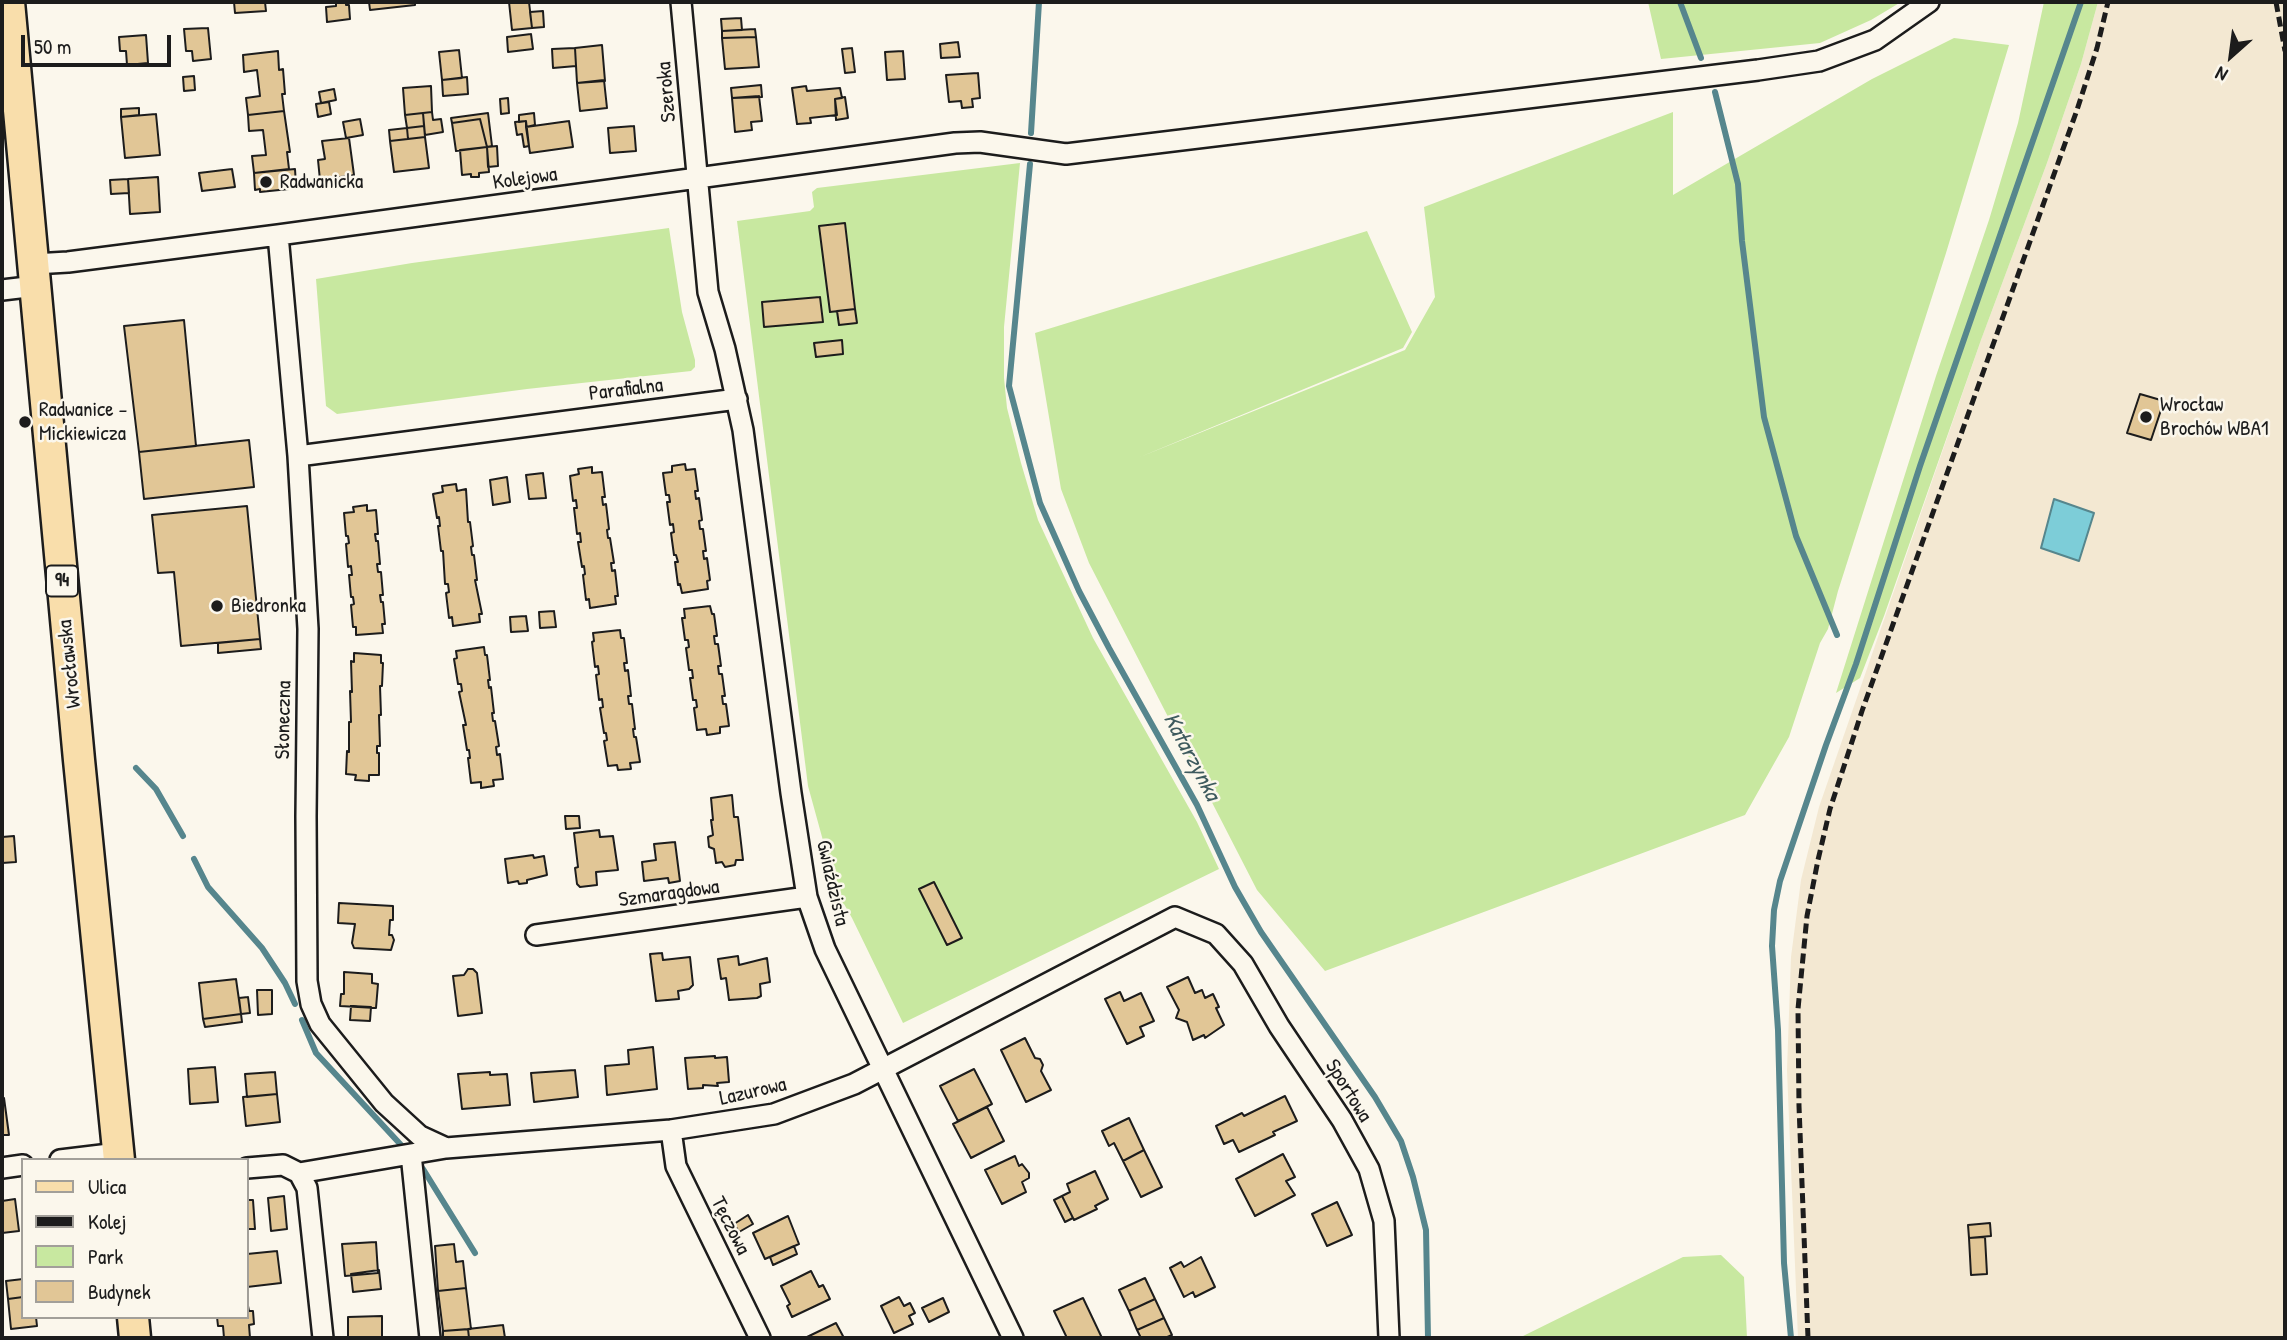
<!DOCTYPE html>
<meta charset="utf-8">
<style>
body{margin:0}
#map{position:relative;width:2287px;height:1340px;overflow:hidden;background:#fbf7ec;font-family:"Patrick Hand",sans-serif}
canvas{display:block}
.frame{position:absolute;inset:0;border:4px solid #1c1c1c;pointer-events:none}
.legend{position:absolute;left:21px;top:1158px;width:228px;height:161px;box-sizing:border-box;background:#fbf7ec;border:2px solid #a29f99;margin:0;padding:9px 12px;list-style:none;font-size:21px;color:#1c1c1c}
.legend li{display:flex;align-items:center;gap:14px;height:35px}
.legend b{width:35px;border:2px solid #a29f99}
.north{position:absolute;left:2196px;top:21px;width:70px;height:70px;-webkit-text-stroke:5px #fbf7ec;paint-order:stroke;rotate:208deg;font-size:19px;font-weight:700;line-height:28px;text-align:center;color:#1c1c1c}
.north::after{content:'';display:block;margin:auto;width:24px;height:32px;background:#1c1c1c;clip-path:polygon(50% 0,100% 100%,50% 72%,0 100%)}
.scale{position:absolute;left:21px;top:35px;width:150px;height:32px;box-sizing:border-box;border:4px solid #1c1c1c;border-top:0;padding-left:9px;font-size:21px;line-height:24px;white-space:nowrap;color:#1c1c1c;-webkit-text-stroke:5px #fbf7ec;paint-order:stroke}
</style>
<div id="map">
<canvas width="2287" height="1340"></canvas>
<div class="frame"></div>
<ul class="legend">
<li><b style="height:9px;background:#f9deab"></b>Ulica</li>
<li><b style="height:9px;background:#1c1c1c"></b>Kolej</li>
<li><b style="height:19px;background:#c8e8a0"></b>Park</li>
<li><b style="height:19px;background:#e1c696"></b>Budynek</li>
</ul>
<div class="north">N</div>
<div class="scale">50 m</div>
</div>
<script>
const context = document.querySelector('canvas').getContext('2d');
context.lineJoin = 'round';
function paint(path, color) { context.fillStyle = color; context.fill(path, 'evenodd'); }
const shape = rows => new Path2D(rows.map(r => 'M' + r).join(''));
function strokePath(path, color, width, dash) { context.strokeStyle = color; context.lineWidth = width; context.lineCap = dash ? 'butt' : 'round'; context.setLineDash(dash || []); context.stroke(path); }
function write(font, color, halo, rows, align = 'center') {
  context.font = font + ' "Patrick Hand",sans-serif'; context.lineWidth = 5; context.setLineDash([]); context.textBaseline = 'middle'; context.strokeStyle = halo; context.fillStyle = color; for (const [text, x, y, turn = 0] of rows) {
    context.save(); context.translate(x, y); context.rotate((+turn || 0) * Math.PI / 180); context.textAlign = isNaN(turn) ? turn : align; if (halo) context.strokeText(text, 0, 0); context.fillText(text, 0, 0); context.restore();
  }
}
const built = shape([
 [2098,2,2285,2,2285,1338,1798,1338,1787,1070,1791,957,1801,880,1819,807,1981,340,2047,163,2081,64]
]);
const green = shape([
 [1648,2,1901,2,1871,20,1820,43,1661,59],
 [2044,2,2098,2,2081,64,2047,163,1981,340,1884,616,1860,678,1836,693,1936,376,1989,220,2018,123],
 [1954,38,2009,45,1946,253,1838,591,1828,629,1820,643,1789,737,1745,815,1325,971,1257,890,1089,563,1061,489,1035,333,1367,231,1412,332,1403,348,1140,457,1405,350,1435,297,1424,207,1673,112,1673,195,1872,79],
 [1020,163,1004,327,1004,378,1007,408,1021,463,1038,520,1093,638,1197,822,1219,869,903,1023,852,918,844,904,841,906,808,786,737,221,810,211,814,207,812,192,817,188],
 [669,228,682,312,695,360,695,367,691,371,527,389,337,414,326,406,316,279,412,263],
 [1721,1255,1744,1277,1747,1338,1519,1338,1683,1257]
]);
const water = shape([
 [2054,499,2094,513,2079,561,2041,548,2054,499]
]);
const stream = shape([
 [1680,2,1701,58],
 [1715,92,1738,184,1742,241,1764,417,1796,536,1837,635],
 [1031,133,1039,2],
 [1030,164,1009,386,1040,503,1079,591,1109,648,1197,805,1235,887,1261,932,1375,1097,1401,1141,1413,1177,1426,1230,1428,1338],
 [136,768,156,789,183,836],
 [194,859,208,887,262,948,285,983,295,1004],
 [302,1020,316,1053,402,1146],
 [423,1169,475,1253],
 [1791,1338,1784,1263,1778,1030,1772,946,1774,910,1780,881,1826,745,1856,664,1920,466,2081,2]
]);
const building = shape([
 [234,2,265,2,266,11,235,13,234,2],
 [336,2,346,2,346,5,349,5,350,19,327,22,326,7,336,6,336,2],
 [369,2,415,2,415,5,370,10,369,2],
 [509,2,529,2,532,28,512,30,509,2],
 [543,11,544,27,532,28,530,12,543,11],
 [741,18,742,30,722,31,721,19,741,18],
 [208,28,211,59,193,61,192,51,186,51,184,29,208,28],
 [755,29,756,37,722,38,722,31,755,29],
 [531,34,533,49,508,52,507,37,531,34],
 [146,35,148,63,127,65,126,51,120,51,119,37,146,35],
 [756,37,759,67,725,69,722,38,756,37],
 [958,42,960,57,941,58,940,44,958,42],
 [602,45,605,81,577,83,575,48,602,45],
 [575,48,576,66,553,68,552,49,575,48],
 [852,48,855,72,845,73,842,49,852,48],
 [459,50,462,78,442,80,439,52,459,50],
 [278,51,279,70,283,69,285,94,282,94,284,111,248,115,246,98,260,96,257,70,244,72,243,55,278,51],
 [903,51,905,79,887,80,885,52,903,51],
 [978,73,980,98,972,99,973,107,962,108,961,101,949,102,946,75,978,73],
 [194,76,195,90,184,91,183,77,194,76],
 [467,77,468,94,443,96,442,80,467,77],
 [604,80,607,108,580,111,577,83,604,80],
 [761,85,762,97,732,98,731,88,761,85],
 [431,86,432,112,405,115,403,88,431,86],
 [806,86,807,91,840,88,842,98,835,99,837,115,810,118,811,123,797,124,792,88,806,86],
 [334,89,336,100,321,103,319,92,334,89],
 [759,96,762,121,751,122,752,130,735,132,732,98,759,96],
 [845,97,848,118,836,120,835,99,845,97],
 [508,98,509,113,501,114,500,99,508,98],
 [329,102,331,114,318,117,316,104,329,102],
 [139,108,139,115,121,117,121,109,139,108],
 [284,111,290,152,287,152,289,169,254,173,252,156,266,155,263,130,249,131,248,115,284,111],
 [432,112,433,120,441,119,443,132,425,135,423,113,432,112],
 [423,113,424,126,407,128,405,115,423,113],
 [488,113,492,146,487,147,480,119,452,123,451,118,488,113],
 [534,113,535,125,526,127,526,121,519,122,519,115,534,113],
 [156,114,160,155,125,158,121,117,156,114],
 [360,119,363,135,346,138,343,122,360,119],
 [480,119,487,147,456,151,452,123,480,119],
 [526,121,529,146,524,147,522,134,517,135,515,122,526,121],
 [569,121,573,147,530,153,526,127,569,121],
 [424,126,425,137,408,139,407,128,424,126],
 [634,126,636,151,610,153,608,128,634,126],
 [407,128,408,139,390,141,389,130,407,128],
 [425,137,429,168,394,172,390,141,425,137],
 [349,138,354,175,320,180,318,160,325,159,322,141,349,138],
 [497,146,498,166,488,167,487,147,497,146],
 [487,147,489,172,479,173,479,177,471,177,471,174,462,175,460,150,487,147],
 [232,169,235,187,202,191,199,173,232,169],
 [295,169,296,185,289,186,289,189,260,192,260,189,255,190,254,173,295,169],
 [158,177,160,212,130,214,128,179,158,177],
 [128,179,129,193,111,194,110,180,128,179],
 [845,223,855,309,830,312,819,226,845,223],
 [820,297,823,322,764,327,762,302,820,297],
 [855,309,857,323,839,325,837,311,855,309],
 [184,320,196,446,139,452,124,326,184,320],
 [842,340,843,354,816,357,814,343,842,340],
 [2140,394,2164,401,2151,440,2127,433,2140,394],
 [249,440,254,487,144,499,139,452,249,440],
 [685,464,686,470,695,469,698,491,695,491,696,499,699,498,702,520,699,521,700,529,703,529,706,551,703,551,704,559,707,558,710,580,707,581,708,589,682,593,680,584,678,585,675,562,678,562,676,555,674,555,671,533,674,532,673,524,670,525,667,502,670,502,669,495,666,495,663,473,672,472,672,466,685,464],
 [592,467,592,473,602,472,605,497,602,497,603,505,606,504,609,529,607,530,608,538,610,538,614,563,611,563,612,571,615,570,618,596,615,596,616,604,590,608,589,599,586,600,583,575,585,574,584,566,582,567,578,542,581,542,580,533,577,534,574,508,577,508,576,500,573,501,570,476,579,474,578,469,592,467],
 [543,473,546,498,529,499,526,475,543,473],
 [507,477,510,502,493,505,490,480,507,477],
 [456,484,457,491,466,489,468,522,470,522,473,546,471,547,472,555,474,555,477,580,475,580,482,614,479,614,480,622,453,626,452,617,449,618,446,593,449,592,448,584,445,584,443,551,441,551,438,526,440,526,439,517,437,518,433,494,443,492,442,486,456,484],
 [367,505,367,511,376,510,378,534,375,534,376,541,378,541,380,564,377,564,378,572,381,572,383,595,380,595,381,602,383,602,385,624,382,624,383,633,356,635,356,627,353,627,351,605,354,604,353,597,351,597,349,575,352,575,351,566,348,567,346,544,349,543,348,536,346,536,344,513,354,512,353,507,367,505],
 [247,506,260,639,181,646,174,572,158,573,152,515,247,506],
 [710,606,712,614,714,614,717,636,714,636,715,644,718,644,721,666,718,666,719,674,722,674,725,696,722,696,723,704,726,704,729,726,720,727,720,733,707,735,706,729,697,730,694,708,697,707,696,700,693,700,690,678,693,678,692,670,689,670,686,648,689,647,688,640,685,640,682,618,685,618,684,609,710,606],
 [554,611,556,627,540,628,539,612,554,611],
 [526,616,528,631,511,632,510,617,526,616],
 [620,630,621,638,624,638,627,663,624,663,625,671,628,670,631,696,628,696,629,704,632,704,635,729,633,729,634,737,636,737,640,762,630,763,631,769,618,770,617,765,608,766,604,741,607,740,606,733,604,733,600,708,603,707,602,699,599,700,596,675,599,674,598,666,595,667,592,642,594,641,593,633,620,630],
 [260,639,261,649,218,653,218,643,260,639],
 [484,647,485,655,487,655,490,680,488,680,489,688,491,687,494,713,492,713,493,721,495,721,499,746,496,747,497,755,500,754,503,779,493,780,494,786,481,788,481,782,471,783,468,758,470,758,469,750,467,750,463,725,466,725,459,692,462,691,461,684,458,684,454,659,457,658,456,651,484,647],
 [354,653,381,655,381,663,383,663,382,686,380,686,381,715,379,715,380,746,377,746,377,753,379,753,379,775,369,775,369,781,355,780,356,775,346,774,347,751,349,752,349,722,351,722,350,691,352,692,351,661,354,662,354,653],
 [732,795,734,817,738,817,743,860,736,860,735,865,725,867,722,862,716,863,714,849,709,847,708,837,713,835,711,820,713,820,711,798,732,795],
 [565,816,579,816,580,828,566,829,565,816],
 [599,830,600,837,613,836,618,870,596,872,597,885,580,887,577,884,575,868,578,867,574,833,599,830],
 [14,836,16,862,2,863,2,837,14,836],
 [675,842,680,881,669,883,668,878,644,881,642,862,656,860,654,844,675,842],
 [533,855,534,858,544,856,547,875,527,880,527,883,519,884,518,881,508,883,505,859,533,855],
 [934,882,962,938,947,945,919,889,934,882],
 [339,903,393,906,393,920,390,920,389,935,392,935,394,940,391,950,354,948,352,943,355,924,338,923,339,903],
 [662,953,663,960,690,957,693,985,689,989,678,991,679,999,656,1001,650,954,662,953],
 [738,956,739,965,767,958,770,982,760,984,761,996,757,998,729,1000,726,978,721,979,718,959,738,956],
 [468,969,473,969,477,973,482,1013,458,1016,453,976,464,975,468,969],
 [344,972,372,974,372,983,378,984,376,1008,340,1006,341,994,344,994,344,972],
 [1188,977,1195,993,1202,990,1205,998,1213,994,1219,1007,1216,1008,1224,1025,1205,1038,1204,1035,1193,1040,1187,1022,1176,1018,1179,1010,1167,987,1188,977],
 [236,979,241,1014,203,1019,199,983,236,979],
 [257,990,272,990,272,1014,258,1015,257,990],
 [1120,992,1124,1001,1141,993,1154,1021,1140,1027,1144,1036,1127,1044,1105,999,1120,992],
 [248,997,250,1013,241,1014,239,998,248,997],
 [351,1006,371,1007,370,1021,350,1020,351,1006],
 [241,1014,242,1022,205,1027,203,1019,241,1014],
 [1025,1038,1035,1058,1040,1059,1043,1065,1041,1071,1051,1090,1026,1102,1001,1050,1025,1038],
 [653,1047,657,1089,607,1095,605,1066,629,1064,628,1050,653,1047],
 [715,1056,715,1058,727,1057,729,1082,717,1083,718,1086,703,1085,703,1088,688,1089,685,1058,715,1056],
 [215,1067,218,1102,190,1104,188,1069,215,1067],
 [974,1069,992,1104,958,1121,940,1086,974,1069],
 [575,1070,578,1097,534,1102,531,1073,575,1070],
 [275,1072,277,1094,247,1097,245,1074,275,1072],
 [490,1072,490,1075,507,1074,510,1105,462,1109,458,1074,490,1072],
 [277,1094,280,1122,246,1126,243,1097,277,1094],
 [1285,1096,1297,1121,1273,1132,1275,1135,1239,1152,1233,1140,1224,1144,1216,1126,1242,1113,1244,1116,1285,1096],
 [4,1098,9,1135,2,1135,2,1099,4,1098],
 [987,1107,1004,1141,971,1158,953,1124,987,1107],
 [1129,1118,1144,1150,1123,1161,1114,1143,1109,1146,1102,1131,1129,1118],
 [1144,1150,1162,1187,1141,1197,1123,1161,1144,1150],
 [1283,1154,1295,1177,1286,1181,1295,1195,1255,1216,1236,1179,1283,1154],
 [1015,1156,1019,1166,1022,1164,1029,1173,1029,1178,1022,1182,1026,1192,1002,1204,985,1170,1015,1156],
 [1095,1171,1108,1199,1095,1206,1097,1209,1074,1220,1062,1196,1070,1192,1067,1184,1095,1171],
 [284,1196,287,1229,271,1231,268,1198,284,1196],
 [1062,1196,1073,1218,1065,1222,1054,1200,1062,1196],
 [15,1199,19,1231,2,1233,2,1201,15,1199],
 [247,1200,253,1200,255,1229,247,1229,247,1200],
 [1337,1202,1352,1235,1327,1246,1312,1214,1337,1202],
 [748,1215,753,1224,739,1232,734,1224,748,1215],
 [788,1216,799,1244,765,1259,753,1233,788,1216],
 [1990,1223,1991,1236,1969,1238,1968,1225,1990,1223],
 [1985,1237,1987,1274,1971,1275,1969,1238,1985,1237],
 [376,1242,378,1273,345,1276,342,1244,376,1242],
 [454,1244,456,1262,463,1261,466,1288,438,1291,435,1246,454,1244],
 [794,1246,797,1254,773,1265,770,1257,794,1246],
 [277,1251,281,1283,247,1287,247,1254,277,1251],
 [1201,1257,1215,1287,1195,1297,1193,1292,1184,1297,1170,1268,1181,1262,1184,1267,1201,1257],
 [379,1270,381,1289,353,1292,351,1274,379,1270],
 [811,1271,819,1287,823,1285,830,1299,792,1317,787,1306,790,1304,781,1286,811,1271],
 [1145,1278,1155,1299,1129,1311,1119,1290,1145,1278],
 [23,1279,23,1297,8,1299,6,1281,23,1279],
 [466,1288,471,1329,443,1331,438,1291,466,1288],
 [23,1297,23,1317,36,1317,37,1326,11,1329,8,1299,23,1297],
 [899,1297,904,1306,910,1303,915,1313,909,1316,913,1324,894,1333,881,1306,899,1297],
 [943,1298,949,1312,929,1322,922,1308,943,1298],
 [1083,1298,1102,1338,1067,1338,1054,1311,1083,1298],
 [1155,1299,1164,1318,1137,1330,1129,1311,1155,1299],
 [247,1301,249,1311,253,1311,254,1324,249,1325,250,1338,224,1338,223,1326,218,1326,217,1317,247,1317,247,1301],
 [382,1316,382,1338,348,1338,348,1317,382,1316],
 [1164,1318,1172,1335,1165,1338,1141,1338,1137,1330,1164,1318],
 [836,1323,844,1338,807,1338,807,1337,836,1323],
 [503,1325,505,1338,469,1338,468,1329,503,1325],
 [468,1329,469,1338,443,1338,443,1331,468,1329]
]);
const street = shape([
 [681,2,708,292,725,349,743,430,791,793,807,897,825,949,1013,1338],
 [278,235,298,456,308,629,306,816,307,981,311,1004,320,1024,384,1103,420,1136,446,1148],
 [34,264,68,262,278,235,955,143,980,142,1066,154,1758,70,1819,61,1875,40,1929,2],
 [2,290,36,286],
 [298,456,737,399],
 [536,935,807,897],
 [671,1130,676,1166,760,1338],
 [411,1154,430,1338],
 [60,1160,118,1153],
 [2,1168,23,1165],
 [247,1168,283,1165,299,1173,307,1188,323,1338],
 [299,1173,446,1148,671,1130,774,1114,854,1084,1175,917,1216,934,1243,964,1279,1026,1342,1120,1369,1169,1384,1221,1389,1338]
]);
const primary = shape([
 [9,2,79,760,119,1160],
 [133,1317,135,1338]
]);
const rail = shape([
 [2276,2,2285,51],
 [1808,1338,1799,1106,1798,1009,1807,916,1818,860,1830,809,1862,711,2077,110,2097,48,2108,2]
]);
const markers = [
 [266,182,7,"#1c1c1c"],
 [2146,417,7,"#1c1c1c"],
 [25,422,7,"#1c1c1c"],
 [217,606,7,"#1c1c1c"]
];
const shields = [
 [62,581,32]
];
const shieldNames = [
 ["94",62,581]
];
const streetNames = [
 ["Szeroka",667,92,-95],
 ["Kolejowa",525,179,-8],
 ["Parafialna",626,390,-7],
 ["Wrocławska",70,664,-96],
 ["Słoneczna",284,720,-89],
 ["Gwiaździsta",832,883,77],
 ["Szmaragdowa",669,894,-8],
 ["Sportowa",1348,1091,58],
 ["Lazurowa",753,1092,-13],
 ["Tęczowa",730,1226,63]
];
const poiNames = [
 ["Radwanicka",280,182],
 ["Wrocław",2160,405],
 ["Brochów WBA1",2160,429],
 ["Radwanice –",39,410],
 ["Mickiewicza",39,434],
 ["Biedronka",231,606]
];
const waterNames = [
 ["Katarzynka",1191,757,62]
];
paint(built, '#f3e8d2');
paint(green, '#c8e8a0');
paint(water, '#7dcdd8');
strokePath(water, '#56868d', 2);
strokePath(stream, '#56868d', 6);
paint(building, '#e1c696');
strokePath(building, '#1c1c1c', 2);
strokePath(street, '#1c1c1c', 24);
strokePath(primary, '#1c1c1c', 35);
strokePath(street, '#fbf7ec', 19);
strokePath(primary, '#f9deab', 30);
strokePath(rail, '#1c1c1c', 5, [10, 5]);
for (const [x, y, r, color] of markers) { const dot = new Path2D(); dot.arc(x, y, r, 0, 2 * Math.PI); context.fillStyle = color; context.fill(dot); strokePath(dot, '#fbf7ec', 2.5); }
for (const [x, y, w] of shields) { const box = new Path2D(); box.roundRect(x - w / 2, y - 15.5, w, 31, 5); context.fillStyle = '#fbf7ec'; context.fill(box); strokePath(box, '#1c1c1c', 2); }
write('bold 19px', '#1c1c1c', null, shieldNames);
write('21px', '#1c1c1c', '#fbf7ec', streetNames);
write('21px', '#1c1c1c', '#fbf7ec', poiNames, 'left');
write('italic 23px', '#3e5a5e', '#fbf7ec', waterNames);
</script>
